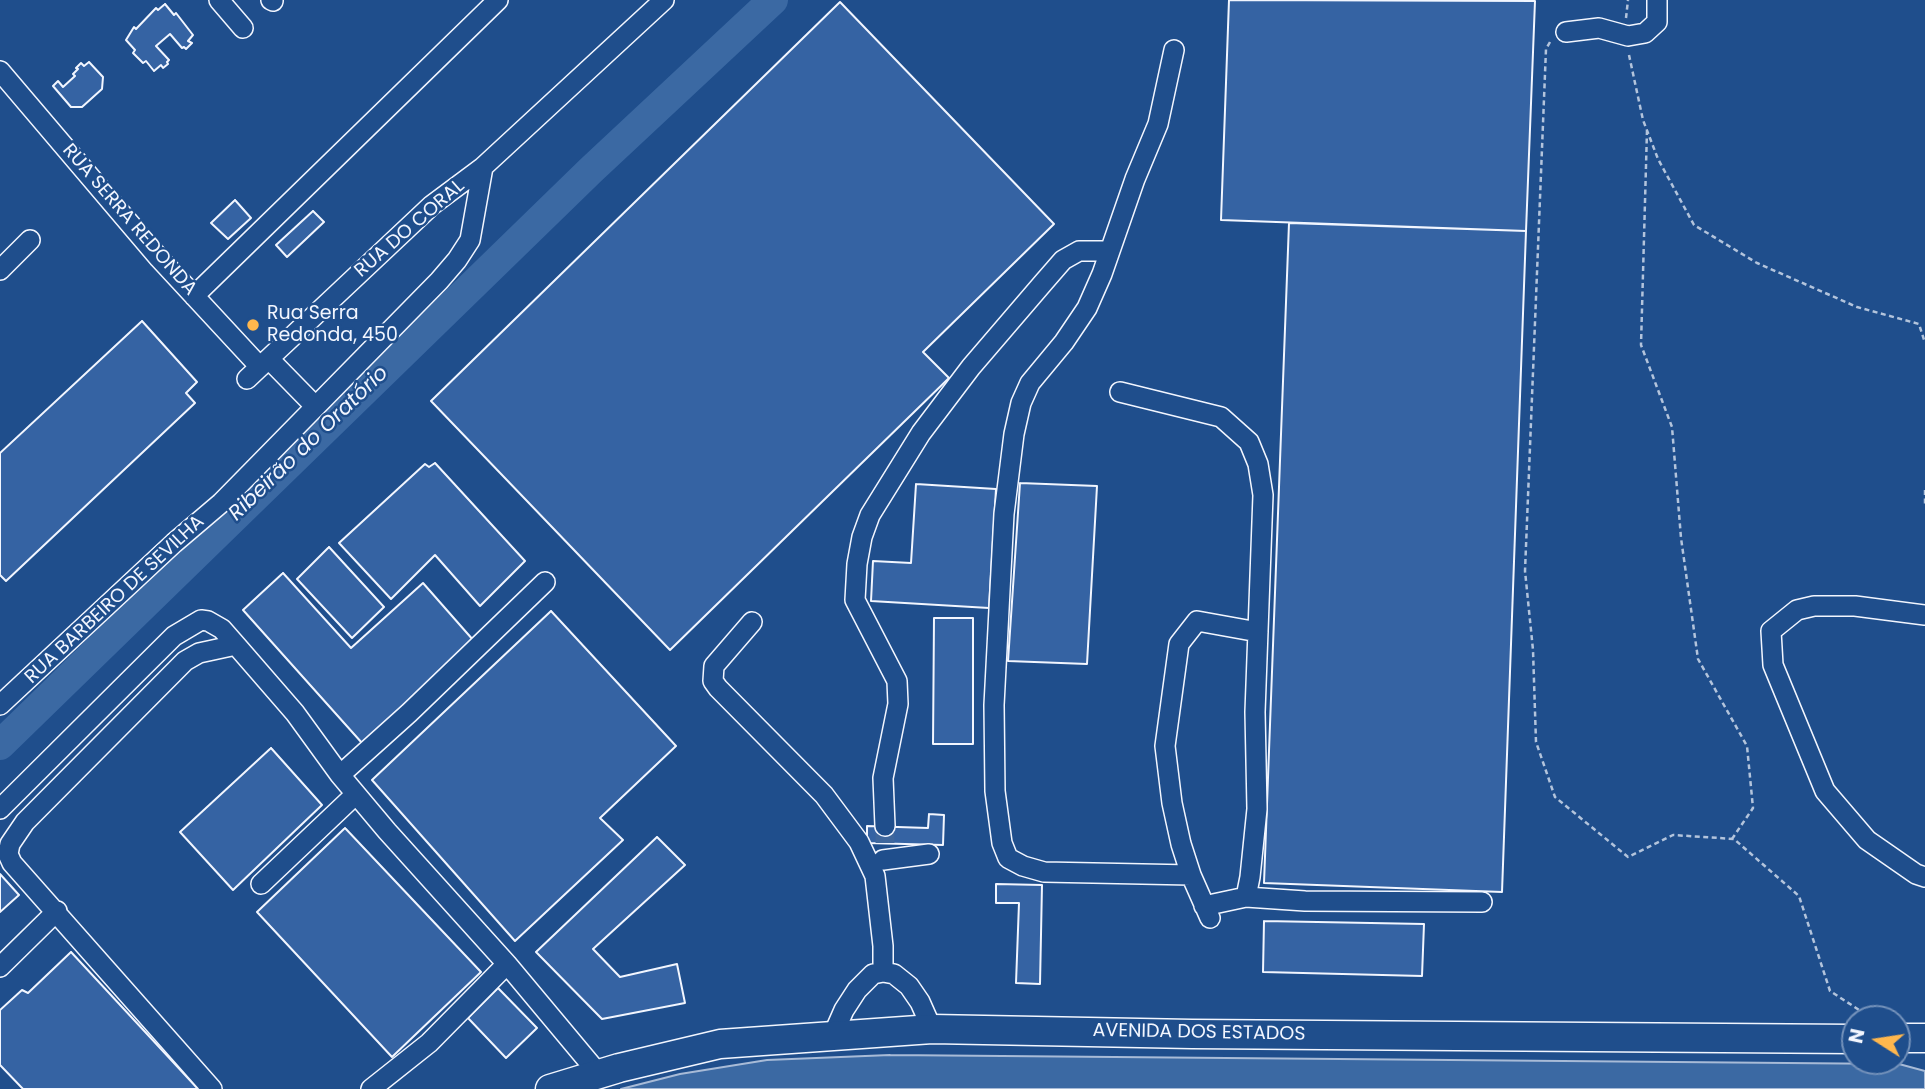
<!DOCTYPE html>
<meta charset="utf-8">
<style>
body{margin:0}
#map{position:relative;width:1925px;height:1089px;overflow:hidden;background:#1f4e8c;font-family:Poppins,sans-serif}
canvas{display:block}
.north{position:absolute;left:1841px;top:1005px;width:70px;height:70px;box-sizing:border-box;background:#1f4e8c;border:2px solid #7391ba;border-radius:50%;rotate:282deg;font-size:19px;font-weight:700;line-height:28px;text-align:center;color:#f2f6ff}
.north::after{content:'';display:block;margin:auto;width:24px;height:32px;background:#ffb74d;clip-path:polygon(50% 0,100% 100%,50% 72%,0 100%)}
</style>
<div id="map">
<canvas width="1925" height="1089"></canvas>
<div class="north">N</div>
</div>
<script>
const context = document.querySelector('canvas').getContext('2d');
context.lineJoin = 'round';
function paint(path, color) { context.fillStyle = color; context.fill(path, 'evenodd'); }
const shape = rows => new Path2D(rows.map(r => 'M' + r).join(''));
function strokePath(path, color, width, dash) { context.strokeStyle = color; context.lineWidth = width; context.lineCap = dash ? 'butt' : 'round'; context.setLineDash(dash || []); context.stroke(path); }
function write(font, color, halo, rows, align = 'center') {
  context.font = font + ' Poppins,sans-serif'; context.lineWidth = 5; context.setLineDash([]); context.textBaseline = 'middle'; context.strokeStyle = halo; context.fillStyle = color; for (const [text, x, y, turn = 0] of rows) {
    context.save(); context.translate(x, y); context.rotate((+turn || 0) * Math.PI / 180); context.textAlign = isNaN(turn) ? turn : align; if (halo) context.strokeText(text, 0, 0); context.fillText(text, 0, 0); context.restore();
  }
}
const water = shape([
 [890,1055,1899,1064,1925,1071,1925,1089,621,1089,680,1074,767,1060,890,1055]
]);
const river = shape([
 [0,745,591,170,773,0]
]);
const building = shape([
 [1229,0,1535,1,1526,231,1221,220,1229,0],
 [840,2,1054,224,923,352,949,378,670,650,431,401,840,2],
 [165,4,174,15,176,13,193,35,188,41,192,43,186,49,184,47,182,48,170,34,156,46,169,60,167,62,168,64,163,68,161,65,154,71,146,61,143,63,133,53,135,50,126,40,134,27,136,29,156,8,158,10,165,4],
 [89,62,103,77,102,89,82,107,71,107,53,86,58,81,63,87,75,76,73,74,78,69,76,68,81,63,84,66,89,62],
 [235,200,251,218,228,239,211,223,235,200],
 [313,211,324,222,287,257,276,245,313,211],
 [1289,223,1526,231,1502,892,1264,883,1289,223],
 [142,321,197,382,186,393,195,403,6,581,0,575,0,453,142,321],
 [435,463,525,561,480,606,435,555,391,599,339,543,425,464,429,467,435,463],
 [1020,483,1097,486,1087,664,1008,661,1020,483],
 [916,484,996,489,989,608,871,601,873,561,911,563,916,484],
 [329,547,384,607,352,638,297,579,329,547],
 [283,573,351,648,423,583,474,641,362,743,243,610,283,573],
 [551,611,676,746,600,818,623,840,515,941,372,780,551,611],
 [934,618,973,618,973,744,933,744,934,618],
 [271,748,322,805,233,890,180,832,271,748],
 [929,814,944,815,943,845,867,843,867,826,928,828,929,814],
 [345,828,481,972,392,1057,257,912,345,828],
 [657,837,685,865,593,949,620,977,677,964,685,1003,602,1019,536,952,657,837],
 [0,874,19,895,0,912,0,874],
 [996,884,1042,885,1040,984,1016,983,1019,903,996,903,996,884],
 [1264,921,1424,924,1422,976,1263,972,1264,921],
 [71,952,198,1089,23,1089,0,1065,0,1010,22,990,28,993,71,952],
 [498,988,537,1028,506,1058,468,1018,498,988]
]);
const minorTunnel = shape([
 [885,826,885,843]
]);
const path = shape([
 [1626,18,1628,0],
 [1550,42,1546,49,1525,571,1533,650,1536,742,1555,797,1628,857,1673,835,1734,839,1799,896,1830,991,1873,1019],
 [1629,55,1643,120,1658,159,1694,225,1757,263,1857,307,1919,324,1925,343],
 [1647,130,1641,345,1672,427,1681,538,1698,659,1747,746,1753,808,1732,839],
 [1925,490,1925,504]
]);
const minor = shape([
 [219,0,243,28],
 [271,0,273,1],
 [1566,32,1599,28,1628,36,1645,33,1657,22,1657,0],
 [1174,50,1158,124,1135,179,1102,274,1087,308,1064,342,1030,383,1021,403,1014,434,1004,514,994,705,995,791,1002,843,1008,858,1023,866,1044,872,1191,875,1210,918],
 [0,71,159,258,260,367],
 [0,270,30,240],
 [194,296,498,0],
 [269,359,315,406],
 [247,379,432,205,483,167],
 [1120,392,1221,417,1249,442,1258,464,1263,495,1255,712,1257,809,1250,877,1246,897,1204,906],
 [1925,615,1855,606,1814,606,1797,610,1771,631,1773,665,1825,791,1867,840,1916,874,1925,877],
 [752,622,714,666,713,681,718,688,824,795,859,842,875,876,883,946,883,972],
 [0,705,174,543,221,503,439,281,457,260,470,240,483,167,664,0],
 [340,775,409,713,545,582],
 [0,809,174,636,201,620,208,621,222,629,236,645],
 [885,826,883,778,898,704,897,681,855,600,857,564,862,537,870,515,921,433,971,367,1043,283,1063,260,1079,251,1109,251],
 [883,860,929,854],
 [1191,875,1181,844,1172,803,1165,746,1179,644,1197,621,1258,632],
 [261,884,356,794],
 [1246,897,1305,901,1482,902],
 [0,967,57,911],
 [833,1035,844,1010,857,990,873,974,883,972,894,974,909,986,920,1002,932,1029],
 [212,1089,12,863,8,854,10,844,25,822,185,661,199,653,236,645,295,713,340,775,387,831,507,964,598,1073],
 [371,1089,429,1043,507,964]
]);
const highway = shape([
 [1897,1038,1925,1038],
 [550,1089,619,1068,720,1044,932,1029,1192,1034,1855,1039]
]);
const markers = [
 [253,325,7,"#ffb74d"]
];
const streetNames = [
 ["RUA SERRA REDONDA",129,220,49],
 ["RUA DO CORAL",410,229,-41],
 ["RUA BARBEIRO DE SEVILHA",115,600,-43],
 ["AVENIDA DOS ESTADOS",1199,1033,1]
];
const poiNames = [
 ["Rua Serra",267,314],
 ["Redonda, 450",267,336]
];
const waterNames = [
 ["Ribeirão do Oratório",309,444,-44]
];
paint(water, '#3b69a3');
strokePath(water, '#a8bbd7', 2);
strokePath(river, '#3b69a3', 30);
paint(building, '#3563a3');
strokePath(building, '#f2f6ff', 2);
strokePath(minorTunnel, '#3f679d', 19, [19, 10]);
strokePath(minor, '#f2f6ff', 22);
strokePath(highway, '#f2f6ff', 31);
strokePath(path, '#b3c4dc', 2.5, [5, 3.5]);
strokePath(minor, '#1f4e8c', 19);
strokePath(highway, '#1f4e8c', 28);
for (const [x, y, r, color] of markers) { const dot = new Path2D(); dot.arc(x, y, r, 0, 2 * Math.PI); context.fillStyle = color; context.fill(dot); strokePath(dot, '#1f4e8c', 2.5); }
write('19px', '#f2f6ff', '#1f4e8c', streetNames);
write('19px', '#f2f6ff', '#1f4e8c', poiNames, 'left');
write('italic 21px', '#f2f6ff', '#1f4e8c', waterNames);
</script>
